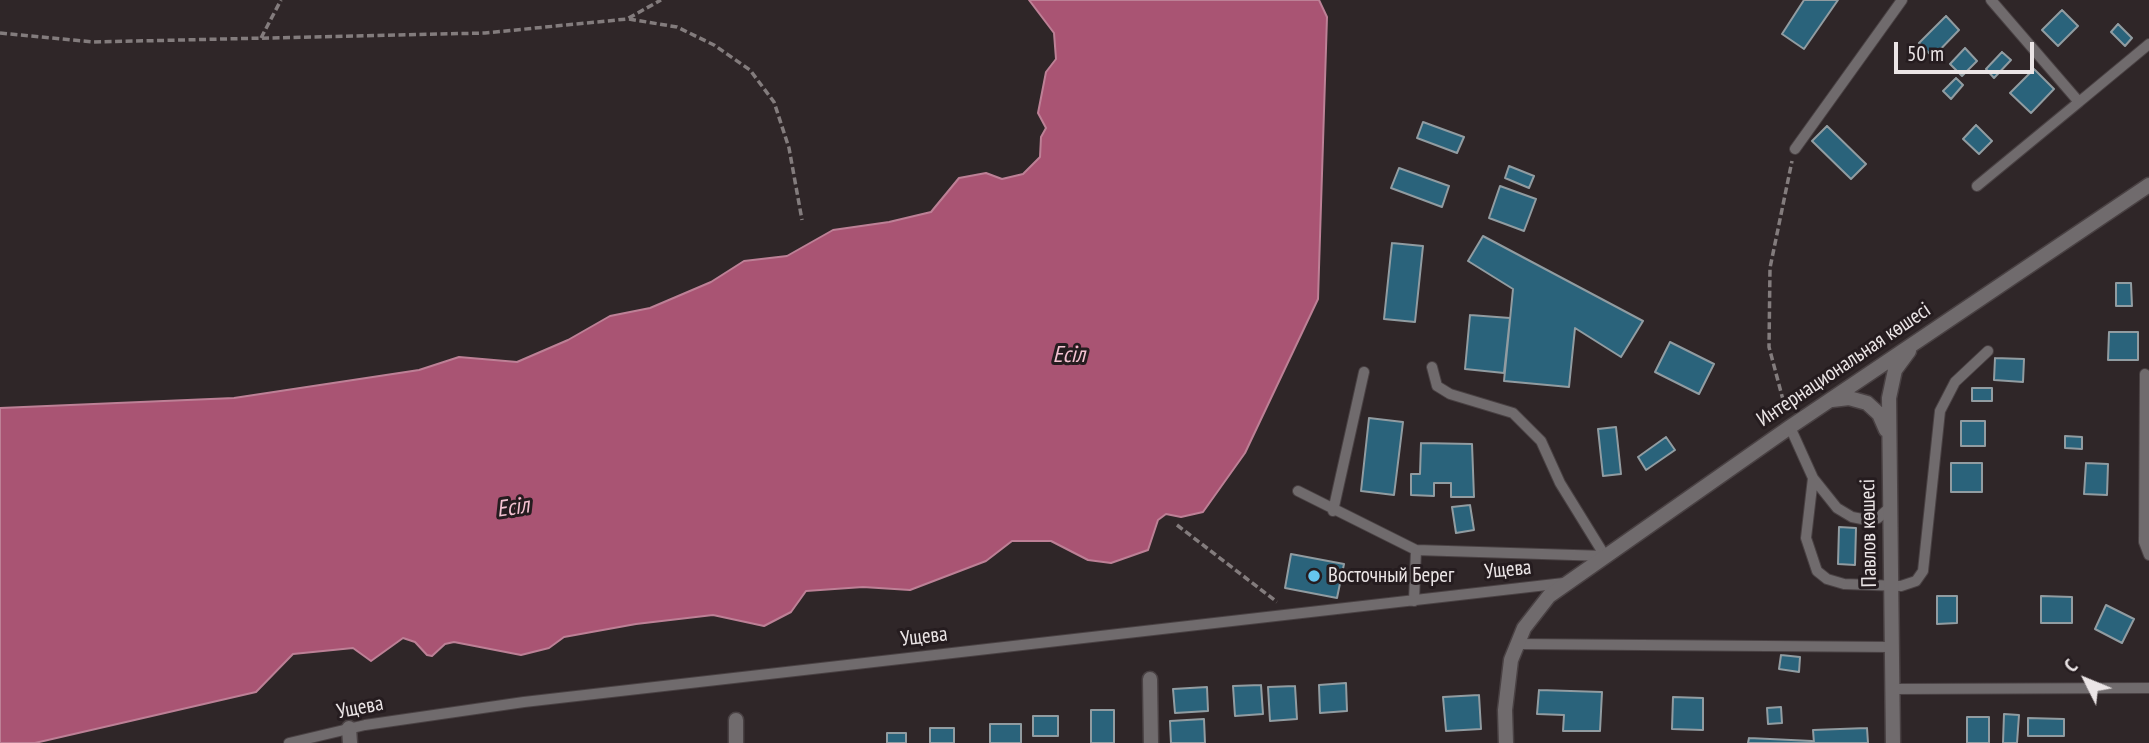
<!DOCTYPE html>
<meta charset="utf-8">
<style>
body{margin:0}
#map{position:relative;width:2149px;height:743px;overflow:hidden;background:#2f2628;font-family:"PT Sans Narrow",sans-serif}
canvas{display:block}
.north{position:absolute;left:2051px;top:645px;width:70px;height:70px;-webkit-text-stroke:5px #251c1f;paint-order:stroke;rotate:313deg;font-size:19px;font-weight:700;line-height:28px;text-align:center;color:#ebe5e6}
.north::after{content:'';display:block;margin:auto;width:24px;height:32px;background:#ebe5e6;clip-path:polygon(50% 0,100% 100%,50% 72%,0 100%)}
.scale{position:absolute;left:1894px;top:42px;width:140px;height:32px;box-sizing:border-box;border:4px solid #ebe5e6;border-top:0;padding-left:9px;font-size:21px;line-height:24px;white-space:nowrap;color:#ebe5e6;-webkit-text-stroke:5px #251c1f;paint-order:stroke}
</style>
<div id="map">
<canvas width="2149" height="743"></canvas>
<div class="north">С</div>
<div class="scale">50 m</div>
</div>
<script>
const context = document.querySelector('canvas').getContext('2d');
context.lineJoin = 'round';
function paint(path, color) { context.fillStyle = color; context.fill(path, 'evenodd'); }
const shape = rows => new Path2D(rows.map(r => 'M' + r).join(''));
function strokePath(path, color, width, dash) { context.strokeStyle = color; context.lineWidth = width; context.lineCap = dash ? 'butt' : 'round'; context.setLineDash(dash || []); context.stroke(path); }
function write(font, color, halo, rows, align = 'center') {
  context.font = font + ' "PT Sans Narrow",sans-serif'; context.lineWidth = 6; context.setLineDash([]); context.textBaseline = 'middle'; context.strokeStyle = halo; context.fillStyle = color; for (const [text, x, y, turn = 0] of rows) {
    context.save(); context.translate(x, y); context.rotate((+turn || 0) * Math.PI / 180); context.textAlign = isNaN(turn) ? turn : align; if (halo) context.strokeText(text, 0, 0); context.fillText(text, 0, 0); context.restore();
  }
}
const water = shape([
 [1029,0,1319,0,1327,17,1318,299,1245,453,1203,512,1181,517,1166,514,1158,520,1148,550,1111,563,1088,560,1051,541,1012,541,986,561,910,590,863,587,806,591,791,612,764,626,713,615,636,624,564,637,549,648,521,655,454,642,445,644,432,656,427,655,415,642,403,638,371,661,353,648,293,654,256,692,35,743,0,743,0,408,234,398,419,370,459,357,517,362,568,340,610,316,650,308,711,282,744,261,787,256,833,230,889,222,931,212,959,178,986,173,1002,179,1023,174,1040,157,1041,137,1046,128,1038,113,1046,72,1056,59,1054,33,1029,0]
]);
const building = shape([
 [1804,0,1838,0,1804,49,1782,34,1804,0],
 [2062,10,2078,26,2058,46,2042,30,2062,10],
 [1946,16,1959,30,1933,57,1919,43,1946,16],
 [2118,24,2132,38,2125,46,2111,32,2118,24],
 [1965,48,1977,61,1962,76,1950,64,1965,48],
 [2002,52,2011,60,1994,78,1986,69,2002,52],
 [2034,69,2054,89,2031,113,2010,93,2034,69],
 [1956,78,1963,85,1951,99,1943,91,1956,78],
 [1423,122,1464,137,1457,153,1417,138,1423,122],
 [1976,125,1992,141,1979,154,1963,139,1976,125],
 [1827,126,1866,164,1851,179,1812,141,1827,126],
 [1509,166,1534,176,1529,188,1505,178,1509,166],
 [1399,168,1449,186,1442,207,1391,188,1399,168],
 [1500,186,1536,199,1524,231,1489,218,1500,186],
 [1483,236,1643,321,1621,357,1575,328,1569,387,1504,381,1513,289,1468,261,1483,236],
 [1392,243,1423,246,1415,322,1384,319,1392,243],
 [2116,283,2131,283,2132,306,2116,306,2116,283],
 [1470,315,1510,318,1504,373,1465,369,1470,315],
 [2109,332,2138,332,2138,360,2108,360,2109,332],
 [1670,342,1714,364,1699,394,1655,372,1670,342],
 [1995,358,2024,359,2023,382,1994,380,1995,358],
 [1972,388,1992,388,1992,401,1972,401,1972,388],
 [1369,418,1403,422,1394,495,1361,491,1369,418],
 [1961,421,1985,421,1985,446,1961,446,1961,421],
 [1616,427,1621,474,1603,476,1598,429,1616,427],
 [2065,436,2082,437,2082,449,2065,448,2065,436],
 [1666,437,1675,450,1646,470,1638,457,1666,437],
 [1421,443,1472,444,1474,497,1451,497,1451,483,1434,483,1434,496,1411,495,1411,474,1420,474,1421,443],
 [1951,463,1982,463,1982,492,1951,492,1951,463],
 [2086,463,2108,464,2107,495,2084,494,2086,463],
 [1470,505,1474,530,1456,533,1452,507,1470,505],
 [1839,527,1856,528,1855,565,1838,564,1839,527],
 [1291,554,1344,564,1337,598,1285,588,1291,554],
 [1937,596,1957,596,1957,623,1937,624,1937,596],
 [2041,596,2072,597,2072,623,2041,623,2041,596],
 [2106,605,2134,619,2122,643,2095,629,2106,605],
 [1781,655,1800,657,1799,672,1779,669,1781,655],
 [1346,683,1347,711,1320,713,1319,685,1346,683],
 [1261,685,1263,714,1235,716,1233,686,1261,685],
 [1295,686,1297,719,1270,721,1268,687,1295,686],
 [1207,687,1208,711,1175,713,1173,689,1207,687],
 [1539,690,1602,692,1600,731,1563,731,1564,715,1537,714,1539,690],
 [1479,695,1481,729,1446,731,1443,697,1479,695],
 [1673,697,1703,698,1703,730,1672,729,1673,697],
 [1781,707,1782,723,1768,724,1767,708,1781,707],
 [1091,710,1114,710,1114,743,1091,743,1091,710],
 [2004,714,2019,715,2017,743,2003,743,2004,714],
 [1033,716,1058,716,1058,736,1033,736,1033,716],
 [1967,717,1989,717,1989,743,1967,743,1967,717],
 [2028,718,2064,719,2064,736,2028,736,2028,718],
 [1204,719,1205,743,1171,743,1170,721,1204,719],
 [990,724,1021,724,1021,743,990,743,990,724],
 [930,728,954,728,954,743,930,743,930,728],
 [1867,728,1868,743,1814,743,1813,730,1867,728],
 [887,733,906,733,906,743,887,743,887,733],
 [1749,738,1812,741,1812,743,1748,743,1749,738]
]);
const path = shape([
 [629,19,677,27,714,45,750,70,774,102,789,148,802,220],
 [0,33,94,42,485,33,627,19,661,0],
 [261,38,281,0],
 [1786,411,1769,347,1770,268,1792,161],
 [1177,525,1277,602]
]);
const service = shape([
 [1991,0,2079,102,2149,44],
 [1795,149,1902,0],
 [1977,186,2079,102],
 [2145,374,2144,542,2149,555],
 [1790,427,1813,478,1837,508,1852,517,1867,520,1878,518,1888,509],
 [1813,478,1806,538,1817,571,1827,579,1844,584,1901,586,1916,581,1923,571,1940,411,1955,382,1988,351],
 [1298,491,1416,550,1605,556,1560,483,1541,441,1513,413,1450,394,1437,386,1432,367],
 [1333,511,1364,372],
 [1414,601,1416,550],
 [1517,644,1891,647],
 [1892,689,2149,688],
 [289,743,365,725,524,702,1564,583]
]);
const minor = shape([
 [1150,679,1151,743],
 [736,720,736,743],
 [349,728,350,743]
]);
const tertiary = shape([
 [1832,400,1849,398,1867,403,1879,414,1886,430],
 [1506,743,1505,710,1511,660,1524,628,1549,596,1790,427,2149,185],
 [1893,743,1889,398,1895,370,1909,351]
]);
const markers = [
 [1314,576,7,"#65c5ee"]
];
const streetNames = [
 ["Интернациональная көшесі",1844,365,-34],
 ["Павлов көшесі",1869,533,-91],
 ["Ущева",1508,570,-6],
 ["Ущева",924,637,-7],
 ["Ущева",360,708,-11]
];
const poiNames = [
 ["Восточный Берег",1328,576]
];
const waterNames = [
 ["Есіл",1069,355],
 ["Есіл",513,508,-8]
];
paint(water, '#a95473');
strokePath(water, '#bd8096', 2);
paint(building, '#2a637b');
strokePath(building, '#919ca1', 2);
strokePath(service, '#494143', 12);
strokePath(minor, '#494143', 17);
strokePath(tertiary, '#494143', 17);
strokePath(path, '#837c7d', 3.5, [7, 3.5]);
strokePath(service, '#706b6d', 10);
strokePath(minor, '#706b6d', 14);
strokePath(tertiary, '#706b6d', 14);
for (const [x, y, r, color] of markers) { const dot = new Path2D(); dot.arc(x, y, r, 0, 2 * Math.PI); context.fillStyle = color; context.fill(dot); strokePath(dot, '#251c1f', 2.5); }
write('21px', '#ebe5e6', '#251c1f', streetNames);
write('21px', '#ebe5e6', '#251c1f', poiNames, 'left');
write('italic 23px', '#f4c3d2', '#251c1f', waterNames);
</script>
